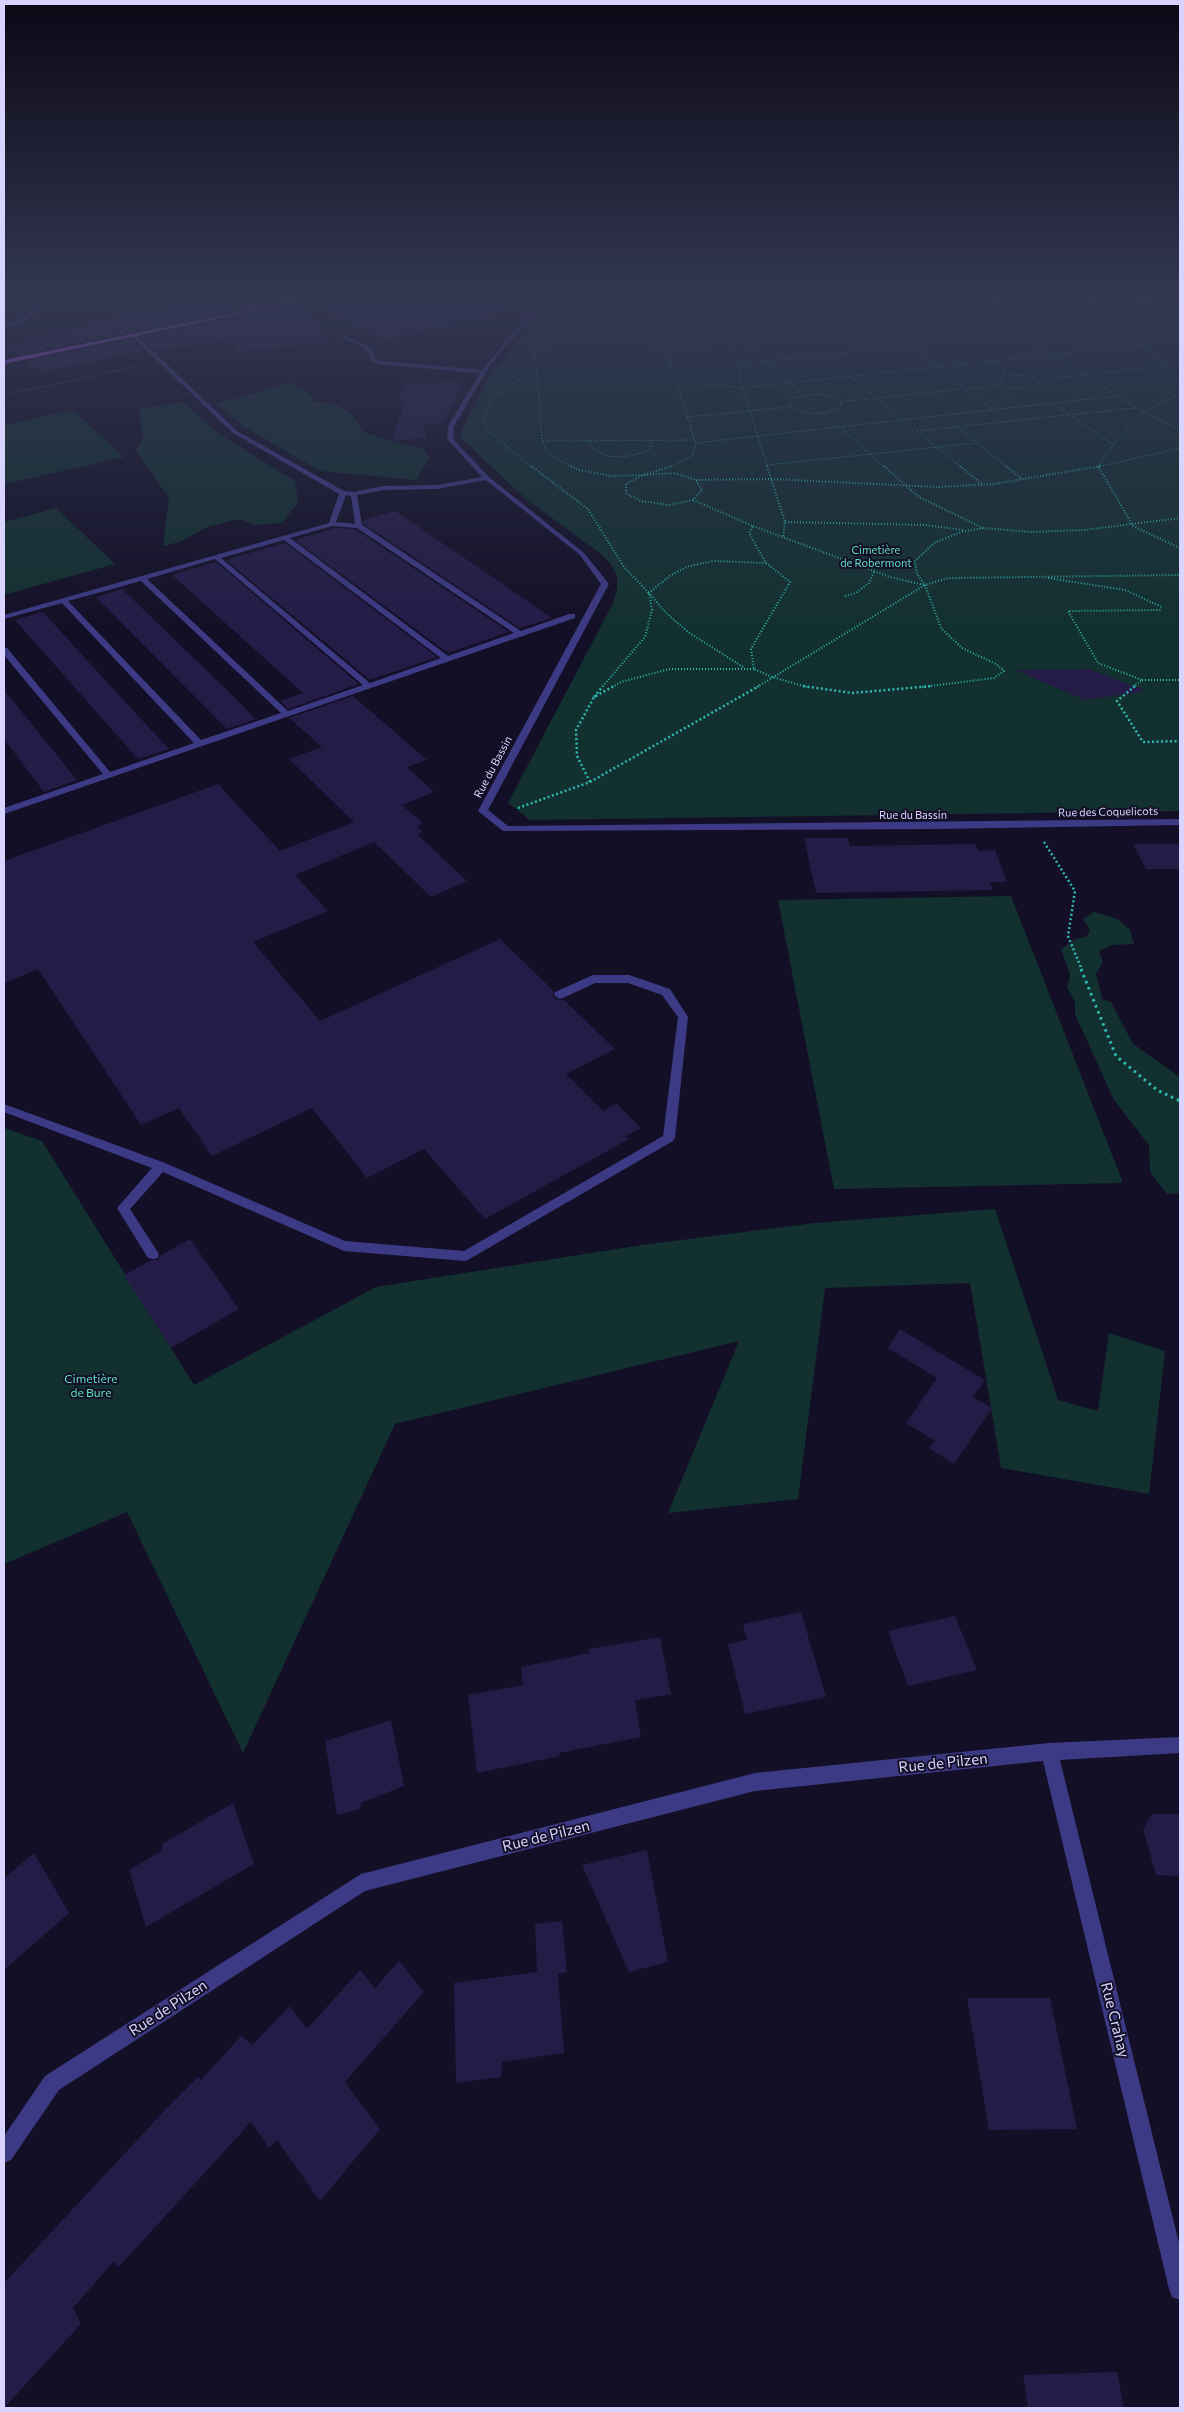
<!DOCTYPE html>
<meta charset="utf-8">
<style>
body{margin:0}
#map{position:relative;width:1184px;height:2412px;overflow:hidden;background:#130f26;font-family:Commissioner,sans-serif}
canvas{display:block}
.frame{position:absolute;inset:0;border:5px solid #d9d4ff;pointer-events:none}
</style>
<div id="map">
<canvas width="1184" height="2412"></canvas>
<div class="frame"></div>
</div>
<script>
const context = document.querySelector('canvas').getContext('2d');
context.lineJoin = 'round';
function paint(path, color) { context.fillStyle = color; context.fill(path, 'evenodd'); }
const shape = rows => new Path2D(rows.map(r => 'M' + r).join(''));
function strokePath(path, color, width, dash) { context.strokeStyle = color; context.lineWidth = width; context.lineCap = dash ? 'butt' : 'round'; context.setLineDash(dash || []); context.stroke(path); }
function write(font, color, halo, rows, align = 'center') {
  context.font = font + ' Commissioner,sans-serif'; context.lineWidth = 4; context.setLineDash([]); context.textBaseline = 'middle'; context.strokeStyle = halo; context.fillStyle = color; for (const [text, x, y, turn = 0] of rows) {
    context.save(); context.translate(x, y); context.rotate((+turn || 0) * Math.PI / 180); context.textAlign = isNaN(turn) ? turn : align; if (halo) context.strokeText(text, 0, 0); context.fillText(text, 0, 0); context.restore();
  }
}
const green = shape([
 [555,297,1180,297,1180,811,530,820,508,803,613,603,617,589,617,577,611,564,601,554,526,499,461,438,460,433,487,380],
 [290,383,310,394,314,402,333,403,347,411,357,420,362,431,390,441,423,449,430,458,416,480,320,471,244,427,217,404],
 [184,402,216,432,295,481,298,502,282,523,254,525,240,519,207,527,180,542,163,546,169,498,136,451,143,438,139,409],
 [73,410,124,457,4,484,4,425],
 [56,508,115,564,4,595,4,522],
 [1011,896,1123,1183,834,1189,778,900],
 [1094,912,1118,919,1130,930,1134,944,1112,945,1099,951,1103,962,1096,974,1102,999,1111,1002,1133,1044,1180,1077,1180,1193,1167,1194,1150,1172,1149,1145,1114,1100,1075,1014,1075,1002,1067,988,1070,975,1061,949,1076,939,1086,937,1090,931,1083,919],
 [4,1128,42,1141,194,1385,376,1287,642,1245,815,1223,995,1209,1058,1400,1098,1411,1109,1333,1165,1351,1149,1494,1001,1468,970,1283,825,1288,798,1499,668,1513,739,1341,395,1424,243,1753,127,1512,4,1564]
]);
const building = shape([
 [207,297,297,298,19,355,7,346,31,341,25,337,137,315,132,311],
 [322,297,526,297,528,306,385,340,308,302],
 [301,303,330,342,238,352,234,342,228,343,224,341,155,350,141,337],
 [131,339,144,351,110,355,112,358,41,372,26,361],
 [463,382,442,424,423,425,427,438,392,441,404,404,398,392,406,391,401,383],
 [395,511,488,574,552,618,520,628,364,524,363,520],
 [336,528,356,530,509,632,448,653,295,540],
 [285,543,437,657,370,680,226,560],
 [216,562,359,684,288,709,280,701,303,693,172,575],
 [122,589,223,686,256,719,227,729,96,597],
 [43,612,139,717,169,749,138,759,15,620],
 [1089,669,1146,691,1085,700,1015,670],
 [4,690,77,780,44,792,4,739],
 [353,696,427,760,407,767,434,792,402,805,423,823,417,826,423,832,417,834,467,881,431,897,374,842,295,875,328,911,253,942,320,1021,500,939,554,991,553,996,558,1000,564,1000,615,1049,566,1074,603,1111,616,1103,641,1128,626,1136,629,1139,485,1219,424,1149,367,1178,312,1108,212,1156,179,1108,141,1125,38,969,4,983,4,861,218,784,280,851,354,822,289,759,322,747,289,718],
 [804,838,848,838,850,846,975,844,978,851,995,850,1007,882,990,882,993,890,816,893],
 [1133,844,1180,844,1180,869,1146,869],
 [190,1239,239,1309,171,1348,124,1275,151,1260,158,1260,161,1255],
 [900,1329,985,1380,973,1397,992,1408,954,1464,929,1448,935,1441,906,1423,937,1378,888,1348],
 [801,1612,826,1697,745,1714,728,1644,747,1640,743,1624],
 [955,1616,977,1670,908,1686,888,1631],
 [660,1637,671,1694,635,1700,641,1737,559,1753,560,1756,477,1773,468,1695,523,1685,521,1667,589,1653,589,1649],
 [391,1720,404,1786,361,1803,360,1809,337,1815,325,1741],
 [233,1803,254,1864,146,1927,129,1870,163,1850,162,1844],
 [1152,1814,1180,1814,1180,1876,1156,1875,1143,1829],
 [647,1850,668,1962,629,1972,582,1865],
 [34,1853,69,1913,4,1970,4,1878],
 [562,1921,567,1972,558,1974,564,2053,502,2062,501,2077,456,2083,454,1983,537,1972,535,1924],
 [399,1961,424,1992,345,2082,380,2129,320,2201,277,2140,269,2148,251,2122,118,2268,114,2261,73,2308,81,2324,4,2408,4,2283,165,2110,199,2076,201,2080,241,2036,252,2045,290,2006,307,2029,360,1970,375,1988],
 [967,1998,1050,1998,1077,2129,989,2130],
 [1117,2372,1124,2408,1028,2408,1023,2375]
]);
const pathFar3 = shape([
 [593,297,597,305],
 [643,297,708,323],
 [836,297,877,328],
 [898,297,962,341],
 [959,297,1143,412,1180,430],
 [987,297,1043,332],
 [1011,297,1122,321],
 [771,298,835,311],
 [994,301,1156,342],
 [1053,305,1114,302],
 [1161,314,1180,329],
 [735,321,763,306,770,298],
 [725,323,729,342,739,364,742,388,768,468],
 [1180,332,1152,344,1151,350,1180,384],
 [1127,334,1137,345,1152,352],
 [578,338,650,326,711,324],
 [1168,339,1180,338],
 [743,341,803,394],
 [549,344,548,341,565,325,590,308,616,297],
 [910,347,992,409,1015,388],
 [668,348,711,324,977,308],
 [665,350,696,443,693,455,669,468],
 [665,350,720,342,877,328,913,332,932,337,943,343],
 [991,360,1010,374],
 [739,364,1099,326],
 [671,370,706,384,742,388,1152,344],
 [848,375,903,420],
 [1005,375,1031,376,1041,383,1031,389,1010,388,998,381,1005,375],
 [1038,380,1163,366],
 [816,394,835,398,842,404,838,410,816,414,801,412,788,404,792,398,816,394],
 [4,395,139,366],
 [840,402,1001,385],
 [1052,403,1114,445],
 [825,414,886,468],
 [687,417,790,407],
 [958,427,1008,468],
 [917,431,1135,408],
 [917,431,962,468],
 [543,441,695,440],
 [587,441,596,451,608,456,623,457,647,452,653,441],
 [696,443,1117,396],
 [767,465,976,443],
 [532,468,490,432,483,422,487,408,494,397,535,368],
 [574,468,560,461,547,451,542,439,535,350,545,345,568,340,597,339,645,343,665,350],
 [1094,468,1180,448],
 [1098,468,1107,452,1143,412,1177,395,1180,389]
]);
const pathFar2 = shape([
 [531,466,588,509,624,567,649,593,652,610,645,637,602,687],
 [571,466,579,470,611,476,643,475,672,466],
 [767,466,785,522,783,537],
 [884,466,919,497,983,528],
 [960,466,982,484],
 [1006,466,1022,479],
 [1098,466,1133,526,1180,548],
 [674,473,696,480,702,490,693,500,669,505,641,501,626,493,626,484,643,475,674,473],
 [696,480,771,479,938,487,994,484,1101,466],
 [693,500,753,526,749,533,766,563,790,582,751,649,754,669,772,677,807,687],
 [785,522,926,525,963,530],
 [753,526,890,577,924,585],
 [1048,578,1125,590,1162,607],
 [845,596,856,593,869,583,874,572],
 [743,667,688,632,666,613,649,593,671,575,689,566,714,561,766,563],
 [1142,680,1180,680],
 [612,687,621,682,670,669,754,669],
 [757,687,925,585,948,578,1180,575],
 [922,687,994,678,1004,671,996,664,962,648,941,628,925,585,917,574,915,561,934,543,961,532,983,528,1031,532,1084,530,1180,518],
 [1133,687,1142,680,1098,663,1068,611,1161,610]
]);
const pathFar1 = shape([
 [803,686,852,693,932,686],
 [1135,686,1117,701,1143,742,1180,741],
 [594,697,603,686],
 [590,782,577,756,576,730,594,697,614,686],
 [518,808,590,782,759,686],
 [1044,842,1075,891,1068,936,1082,970]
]);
const path = shape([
 [1081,969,1116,1056,1157,1090,1180,1101]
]);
const minor = shape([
 [16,297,21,297,4,305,4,302,16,297],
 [46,297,50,297,39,311,20,323,4,327,4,324,16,321,35,309,46,297],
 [543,297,547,297,490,365,454,426,453,439,489,477,584,553,609,584,488,810,508,826,1180,819,1180,825,936,829,503,831,478,811,601,584,580,555,486,480,437,489,384,490,357,495,362,525,521,631,569,614,575,614,575,618,4,814,4,808,103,774,4,655,4,648,7,648,110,772,194,743,62,603,4,619,4,615,329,523,339,494,233,433,131,336,131,334,135,334,237,431,344,491,354,492,384,486,437,485,482,477,447,439,448,426,480,373,377,364,371,360,368,352,363,347,340,337,345,336,367,345,374,352,375,358,380,361,482,370,543,297],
 [346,495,351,496,355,524,336,522,346,495],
 [332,526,357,528,514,633,448,656,290,538,332,526],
 [284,540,441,658,370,683,221,558,284,540],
 [215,559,363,685,288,711,147,579,215,559],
 [141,581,281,713,201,740,68,601,141,581],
 [1136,297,1153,299,1153,302,1136,303,1129,300,1147,301,1136,297],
 [593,975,629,975,670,989,688,1017,675,1138,673,1141,466,1261,344,1251,163,1172,130,1209,159,1254,158,1258,153,1259,148,1258,117,1208,152,1168,4,1112,4,1104,165,1163,345,1241,464,1251,663,1136,678,1017,662,995,628,983,595,983,563,998,559,999,554,995,555,992,593,975],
 [1180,1737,1180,1753,1060,1760,1180,2247,1180,2300,1172,2297,1169,2289,1043,1761,755,1791,365,1891,59,2090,11,2160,4,2163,4,2136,45,2076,361,1874,755,1773,1049,1743,1180,1737]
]);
const major = shape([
 [312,297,320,297,4,364,4,360,312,297]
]);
const farParknames = [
 ["Cimetière",876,550],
 ["de Robermont",876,563]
];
const farStreetnames = [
 ["Rue du Bassin",493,767,-62],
 ["Rue des Coquelicots",1108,812,-1],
 ["Rue du Bassin",913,815]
];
const parkNames = [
 ["Cimetière",91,1379],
 ["de Bure",91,1393]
];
const nearStreetnames = [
 ["Rue de Pilzen",943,1763,-6],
 ["Rue de Pilzen",546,1836,-14],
 ["Rue de Pilzen",168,2008,-33],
 ["Rue Crahay",1115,2020,76]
];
paint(green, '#12302f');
paint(building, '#241b47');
strokePath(pathFar3, '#2fb8b0', 1, [1, 2]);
strokePath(pathFar2, '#2fb8b0', 2, [1, 2]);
strokePath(pathFar1, '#2fb8b0', 2.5, [2, 2.5]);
strokePath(path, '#2fb8b0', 3, [2.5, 4]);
paint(minor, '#3d3a85');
paint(major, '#c25bff');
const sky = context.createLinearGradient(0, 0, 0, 634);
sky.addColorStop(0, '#0a0815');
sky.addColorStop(0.47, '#333752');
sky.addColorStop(1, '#33375200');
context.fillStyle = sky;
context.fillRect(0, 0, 1184, 634);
write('11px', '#5fe0c0', '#130f26', farParknames);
write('11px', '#d9d4ff', '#130f26', farStreetnames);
write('12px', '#5fe0c0', '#130f26', parkNames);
write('15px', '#d9d4ff', '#130f26', nearStreetnames);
</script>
